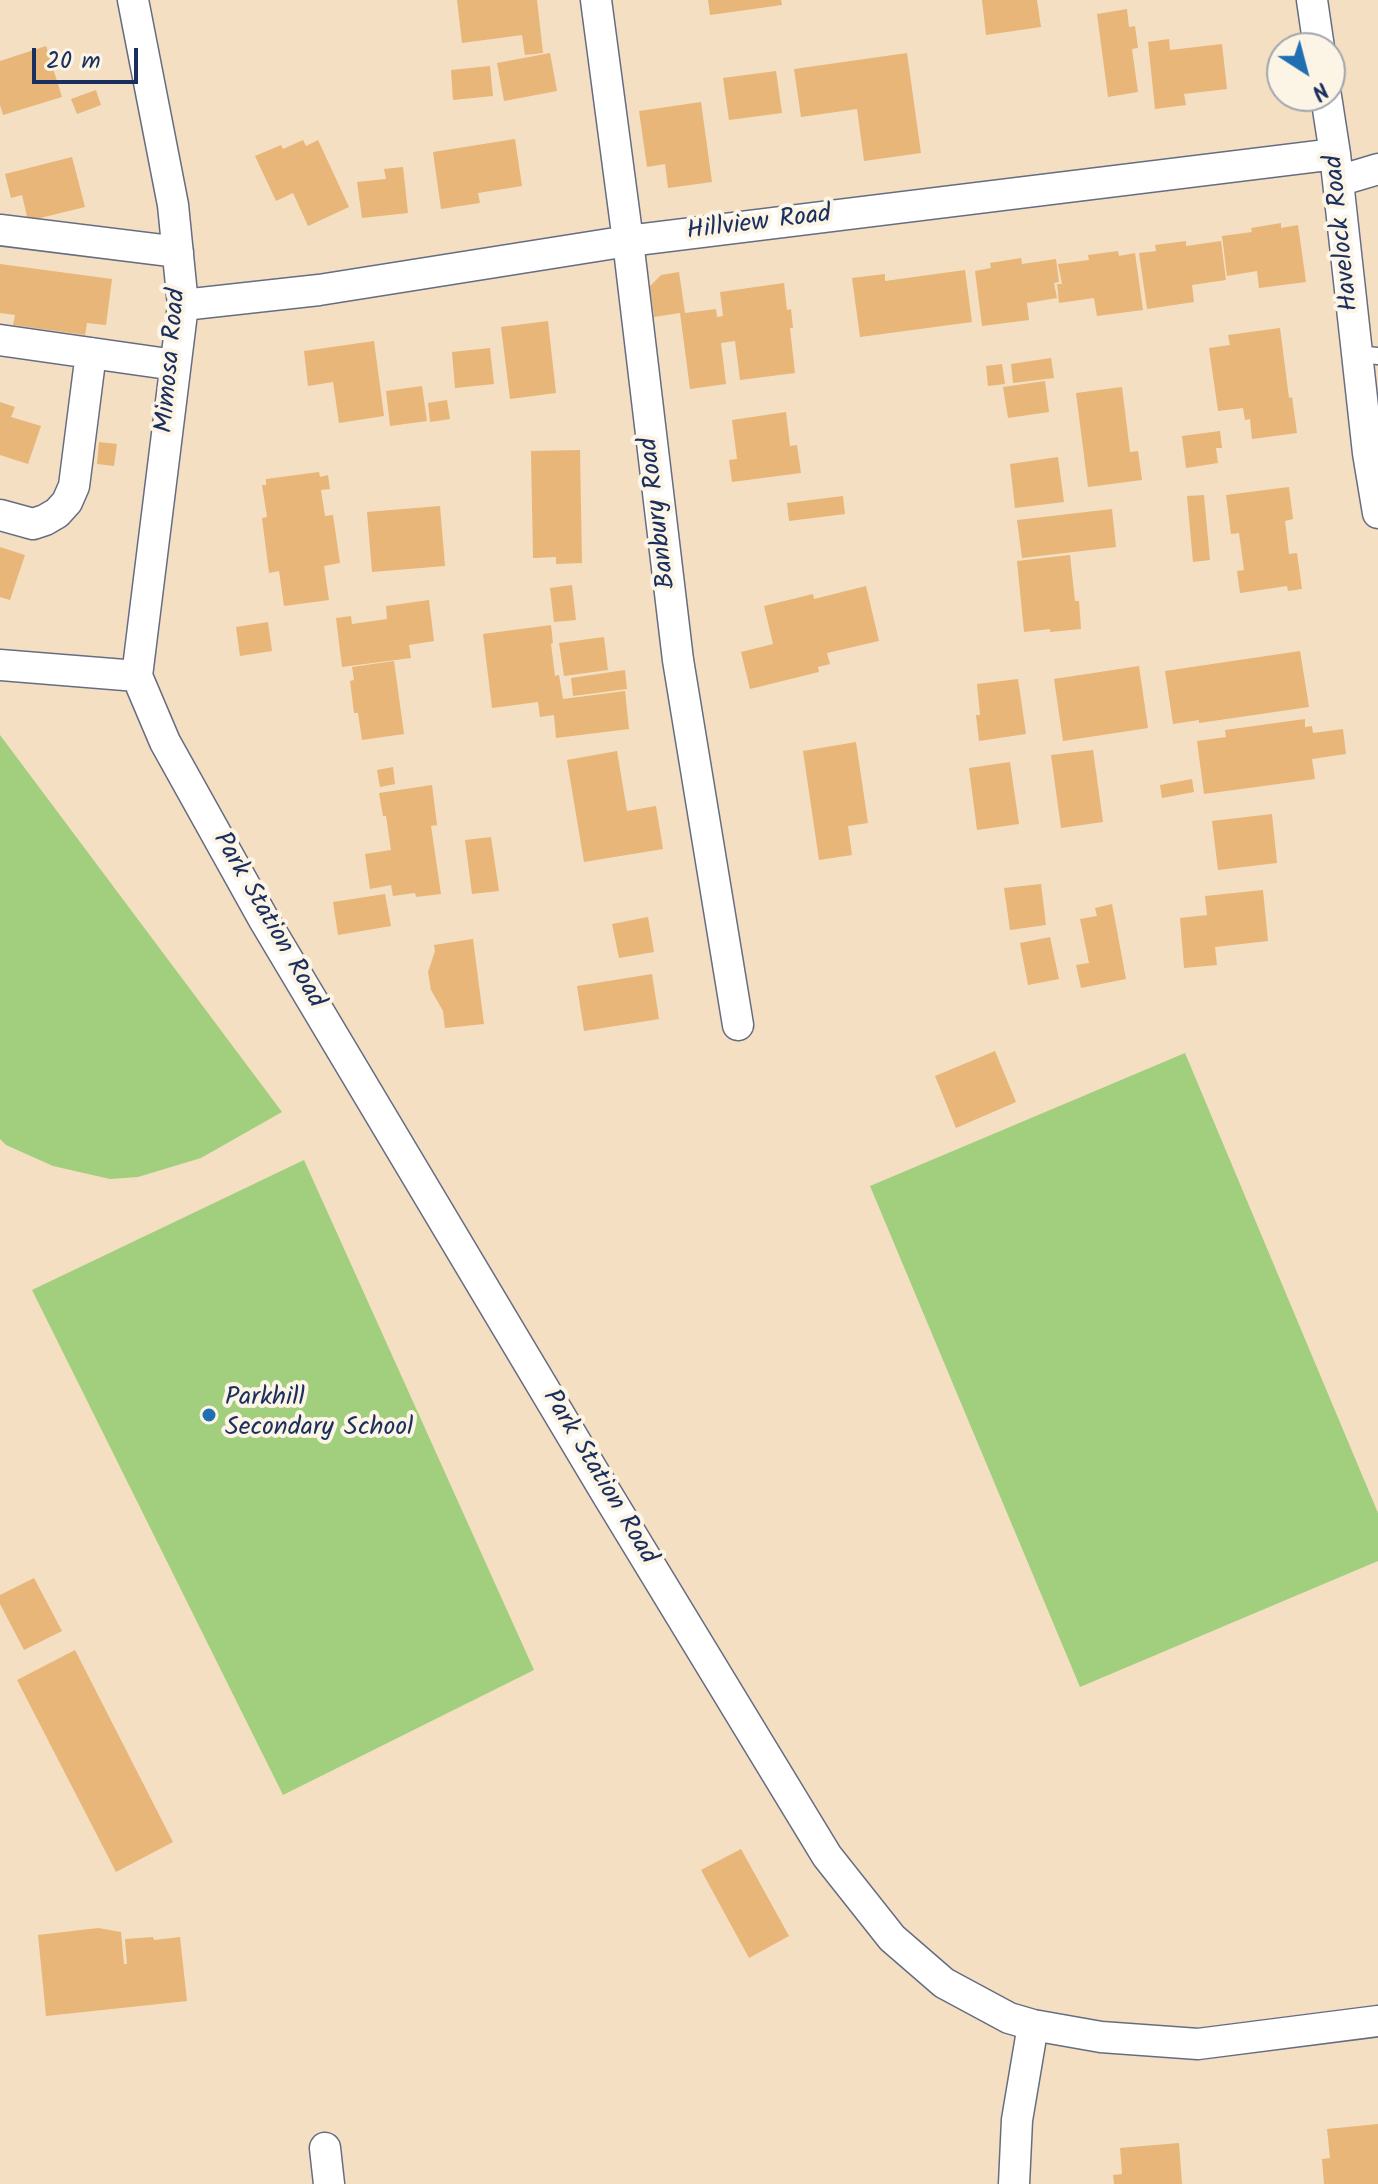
<!DOCTYPE html>
<style>
body{margin:0}
#map{position:relative;width:1378px;height:2184px;overflow:hidden;background:#f4dfc3;font-family:Kalam,sans-serif}
canvas{display:block}
.north{position:absolute;left:1266px;top:32px;width:80px;height:80px;box-sizing:border-box;background:#fcf5e5;border:2px solid #a2a6af;border-radius:50%;rotate:144deg;font-size:22px;font-weight:700;line-height:32px;text-align:center;color:#1b2f5e}
.north::after{content:'';display:block;margin:auto;width:28px;height:36px;background:#1f6fb2;clip-path:polygon(50% 0,100% 100%,50% 72%,0 100%)}
.scale{position:absolute;left:32px;top:48px;width:106px;height:36px;box-sizing:border-box;border:4px solid #1b2f5e;border-top:0;padding-left:10px;font-size:24px;line-height:28px;white-space:nowrap;color:#1b2f5e;-webkit-text-stroke:6px #fcf5e5;paint-order:stroke}
</style>
<div id="map">
<canvas width="1378" height="2184"></canvas>
<div class="north">N</div>
<div class="scale">20 m</div>
</div>
<script>
const context = document.querySelector('canvas').getContext('2d');
context.lineJoin = 'round';
function paint(path, color) { context.fillStyle = color; context.fill(path, 'evenodd'); }
const shape = rows => new Path2D(rows.map(r => 'M' + r).join(''));
function strokePath(path, color, width, dash) { context.strokeStyle = color; context.lineWidth = width; context.lineCap = dash ? 'butt' : 'round'; context.setLineDash(dash || []); context.stroke(path); }
function write(font, color, halo, rows, align = 'center') {
  context.font = font + ' Kalam,sans-serif'; context.lineWidth = 8; context.setLineDash([]); context.textBaseline = 'middle'; context.strokeStyle = halo; context.fillStyle = color; for (const [text, x, y, turn = 0] of rows) {
    context.save(); context.translate(x, y); context.rotate((+turn || 0) * Math.PI / 180); context.textAlign = isNaN(turn) ? turn : align; if (halo) context.strokeText(text, 0, 0); context.fillText(text, 0, 0); context.restore();
  }
}
const green = shape([
 [0,735,282,1112,201,1158,138,1177,110,1179,53,1166,6,1145,0,1139],
 [1185,1053,1378,1513,1378,1561,1080,1687,870,1186],
 [304,1160,534,1670,283,1795,32,1290]
]);
const building = shape([
 [457,0,537,0,543,53,525,55,522,35,462,43],
 [708,0,781,0,782,5,710,15],
 [982,0,1037,0,1041,27,986,35],
 [1127,9,1129,27,1135,26,1138,48,1132,49,1138,92,1108,97,1097,14],
 [1169,39,1170,50,1222,44,1227,89,1184,94,1186,105,1155,109,1148,42],
 [46,46,62,97,3,115,0,105,0,61],
 [550,53,557,91,504,101,497,63],
 [907,53,921,153,864,161,857,109,801,117,794,69],
 [490,66,493,96,453,100,451,70],
 [776,71,782,113,729,120,723,78],
 [96,90,101,105,77,114,71,99],
 [701,102,712,182,668,188,665,164,647,167,639,111],
 [515,139,522,186,478,193,480,203,441,209,433,152],
 [303,140,306,146,318,140,349,207,308,226,293,193,276,201,255,156,281,145,283,149],
 [72,157,85,207,28,221,22,195,11,198,5,174],
 [403,167,408,213,362,218,357,182,386,179,384,169],
 [1281,223,1281,228,1298,225,1306,282,1259,288,1257,271,1227,276,1222,236,1252,232,1251,228],
 [1186,241,1186,246,1221,241,1226,280,1192,285,1194,302,1147,309,1139,253,1156,251,1155,245],
 [1118,251,1119,256,1135,253,1143,310,1097,316,1094,298,1059,303,1057,284,1062,284,1058,264,1089,260,1088,255],
 [1021,258,1022,264,1056,259,1059,282,1054,283,1057,298,1027,303,1029,320,982,326,975,271,991,268,990,263],
 [0,264,112,279,106,325,87,323,85,335,13,325,15,315,0,313],
 [965,270,972,322,860,337,852,278,885,274,885,281],
 [679,272,685,313,716,309,717,317,723,316,720,292,784,283,787,310,791,309,793,328,790,328,795,373,740,380,735,341,721,343,726,384,690,389,680,313,654,317,650,286,661,275],
 [548,321,556,393,510,399,501,327],
 [1280,328,1289,398,1292,397,1297,433,1252,439,1250,419,1245,420,1243,408,1218,411,1209,348,1230,345,1228,335],
 [374,341,384,416,339,423,333,382,308,386,304,351],
 [490,348,494,384,455,388,452,352],
 [1051,358,1054,378,1013,383,1011,364],
 [1002,364,1005,384,988,386,986,366],
 [1045,381,1049,412,1008,418,1003,387],
 [422,386,427,421,390,426,386,391],
 [1122,387,1130,452,1138,451,1142,480,1088,487,1076,393],
 [447,400,450,419,430,422,428,403],
 [0,402,15,407,11,417,41,426,28,464,0,455],
 [786,412,790,446,797,445,801,473,732,482,729,460,737,459,732,420],
 [1220,431,1222,448,1216,448,1218,463,1186,468,1182,436],
 [99,442,117,444,114,466,97,464],
 [580,450,582,563,556,564,556,557,533,558,531,451],
 [1058,457,1064,502,1015,508,1010,464],
 [319,472,320,477,328,475,330,489,321,490,325,516,333,515,340,563,324,566,329,600,284,606,279,571,269,573,262,518,267,517,262,485,266,485,266,479],
 [1289,487,1293,519,1285,521,1289,554,1297,553,1302,589,1288,591,1287,586,1240,593,1237,571,1244,570,1239,533,1231,534,1226,495],
 [1204,495,1210,560,1193,562,1187,496],
 [843,496,845,514,789,521,787,503],
 [440,506,445,566,372,572,367,512],
 [1112,509,1116,547,1022,558,1017,520],
 [0,547,25,555,10,600,0,597],
 [1070,555,1075,601,1079,601,1081,629,1050,632,1050,629,1024,632,1017,561],
 [572,585,576,620,554,622,550,588],
 [866,586,879,641,827,653,830,664,818,667,819,672,750,689,741,652,773,644,764,606,813,594,814,599],
 [429,600,434,641,409,645,411,658,342,667,336,618,351,616,352,624,387,619,386,606],
 [268,622,272,651,240,656,236,627],
 [551,625,553,643,551,644,555,676,559,675,563,699,625,691,629,729,556,738,554,715,540,717,538,702,492,708,483,634],
 [604,637,608,670,564,676,559,643],
 [1300,651,1309,707,1199,723,1199,720,1173,724,1165,671],
 [394,661,404,734,362,740,358,713,354,713,350,681,354,680,352,667],
 [1139,666,1148,728,1063,741,1054,679],
 [625,670,627,689,573,696,571,678],
 [1018,679,1026,734,979,741,976,715,980,715,977,684],
 [1305,719,1305,727,1312,726,1313,733,1343,729,1346,754,1312,759,1315,779,1204,794,1197,741,1226,737,1225,730],
 [856,742,868,823,848,826,852,855,819,860,803,751],
 [1093,750,1103,822,1061,828,1051,755],
 [617,751,627,811,656,806,663,849,584,862,567,760],
 [1010,762,1019,824,977,830,969,768],
 [393,767,395,784,380,787,377,770],
 [1192,779,1194,792,1162,798,1160,785],
 [432,785,437,825,431,826,441,894,416,897,415,893,393,896,391,885,370,889,365,854,391,850,386,816,383,816,379,793],
 [1272,814,1277,863,1218,870,1212,821],
 [491,837,499,891,472,894,465,840],
 [1041,884,1046,925,1010,930,1004,888],
 [1263,890,1268,941,1215,947,1217,965,1184,968,1180,918,1207,915,1205,896],
 [385,894,391,926,338,935,333,902],
 [1112,904,1126,979,1081,988,1076,965,1089,963,1080,919,1097,916,1095,908],
 [648,917,654,952,619,958,612,924],
 [1050,937,1059,979,1028,985,1020,943],
 [473,939,484,1024,445,1028,443,1011,431,990,428,972,435,951,434,945],
 [652,974,659,1019,584,1031,577,986],
 [995,1051,1016,1102,956,1128,935,1076],
 [34,1578,62,1631,24,1650,0,1604,0,1595],
 [75,1650,173,1842,116,1872,17,1680],
 [741,1849,789,1936,749,1958,701,1870],
 [98,1928,121,1932,124,1964,127,1964,125,1939,153,1937,154,1940,180,1937,187,2001,46,2016,38,1935],
 [1378,2124,1378,2184,1324,2184,1322,2159,1330,2158,1327,2129],
 [1179,2143,1182,2184,1114,2184,1113,2175,1122,2174,1120,2148]
]);
const lane = shape([
 [1357,354,1378,356]
]);
const street = shape([
 [133,0,173,205,183,305,137,676,165,742,263,918,605,1491,827,1856,892,1938,944,1983,1009,2018,1033,2025,1101,2037,1198,2044,1378,2021],
 [596,0,628,241,678,660,738,1025],
 [1312,0,1319,48],
 [1326,96,1335,154,1368,453,1378,513],
 [1338,181,1378,169],
 [0,230,178,252],
 [183,305,319,290,628,241,1335,154],
 [0,340,175,365],
 [0,515,33,524,45,520,57,513,67,502,74,486,91,353],
 [0,665,137,676],
 [325,2148,329,2184],
 [1014,2184,1017,2120,1033,2025]
]);
const markers = [
 [209,1415,8,"#1f6fb2"]
];
const streetNames = [
 ["Hillview Road",759,225,-7],
 ["Havelock Road",1344,233,-96],
 ["Mimosa Road",173,361,-85],
 ["Banbury Road",660,513,-97],
 ["Park Station Road",267,921,60],
 ["Park Station Road",598,1478,59]
];
const poiNames = [
 ["Parkhill",225,1400],
 ["Secondary School",225,1430]
];
paint(green, '#a1cf7d');
paint(building, '#e7b678');
strokePath(lane, '#676d81', 19);
strokePath(street, '#676d81', 33);
strokePath(lane, '#fff', 16);
strokePath(street, '#fff', 30);
for (const [x, y, r, color] of markers) { const dot = new Path2D(); dot.arc(x, y, r, 0, 2 * Math.PI); context.fillStyle = color; context.fill(dot); strokePath(dot, '#fcf5e5', 3); }
write('26px', '#1b2f5e', '#fcf5e5', streetNames);
write('26px', '#1b2f5e', '#fcf5e5', poiNames, 'left');
</script>
